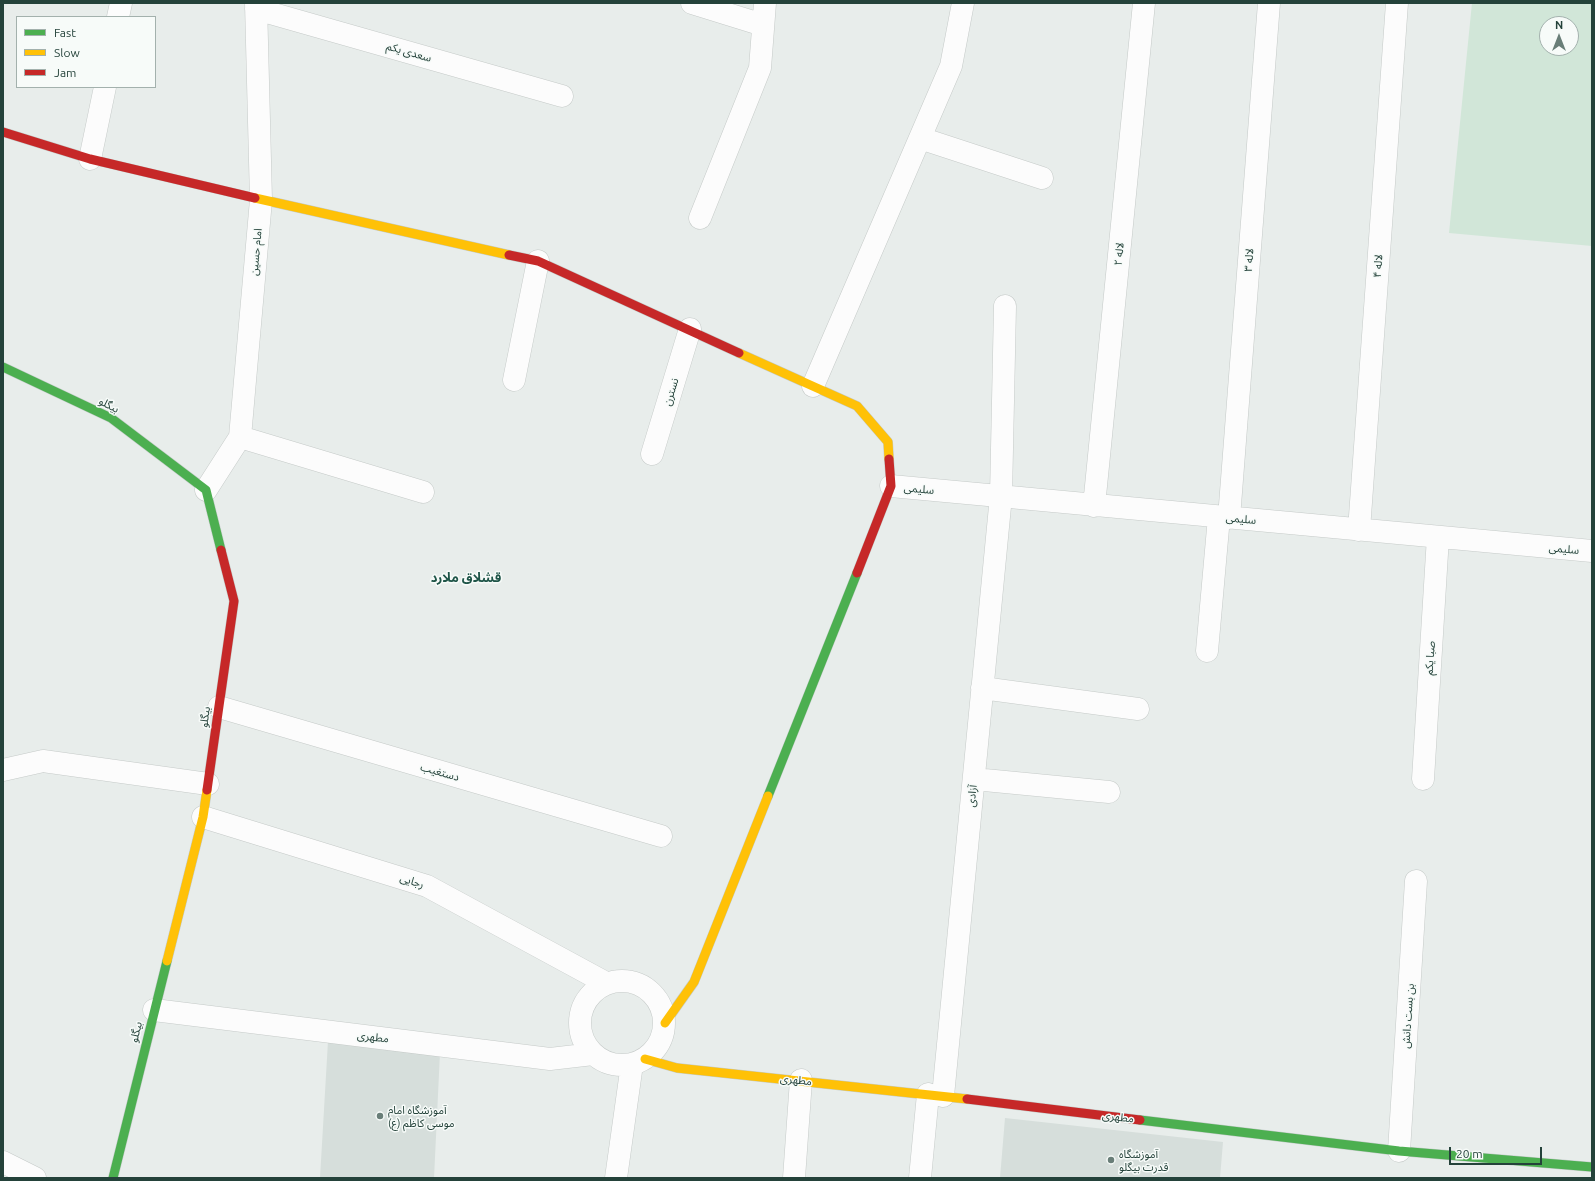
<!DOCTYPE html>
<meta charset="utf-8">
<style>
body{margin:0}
#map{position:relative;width:1595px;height:1181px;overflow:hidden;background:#e8edeb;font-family:Ubuntu,sans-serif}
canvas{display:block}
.frame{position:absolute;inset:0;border:4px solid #24423a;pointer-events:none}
.legend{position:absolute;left:16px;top:16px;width:140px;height:72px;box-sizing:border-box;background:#f7fbf9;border:1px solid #a3b1ad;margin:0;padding:5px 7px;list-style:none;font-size:12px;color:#24423a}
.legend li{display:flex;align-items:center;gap:8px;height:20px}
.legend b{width:20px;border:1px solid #a3b1ad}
.north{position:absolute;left:1539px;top:16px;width:40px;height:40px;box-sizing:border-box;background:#f7fbf9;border:1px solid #a3b1ad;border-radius:50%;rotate:0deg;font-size:11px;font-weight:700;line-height:16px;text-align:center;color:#24423a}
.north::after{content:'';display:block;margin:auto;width:14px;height:18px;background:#697e78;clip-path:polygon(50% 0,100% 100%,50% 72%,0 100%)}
.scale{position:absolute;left:1449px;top:1147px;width:93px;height:18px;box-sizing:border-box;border:2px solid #24423a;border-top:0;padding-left:5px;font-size:12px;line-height:14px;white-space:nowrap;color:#24423a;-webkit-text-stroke:3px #f7fbf9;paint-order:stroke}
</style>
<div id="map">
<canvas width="1595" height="1181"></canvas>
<div class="frame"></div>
<ul class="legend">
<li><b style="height:5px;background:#4caf50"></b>Fast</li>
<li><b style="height:5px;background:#ffc107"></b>Slow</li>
<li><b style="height:5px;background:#c62828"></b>Jam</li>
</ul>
<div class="north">N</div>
<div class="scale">20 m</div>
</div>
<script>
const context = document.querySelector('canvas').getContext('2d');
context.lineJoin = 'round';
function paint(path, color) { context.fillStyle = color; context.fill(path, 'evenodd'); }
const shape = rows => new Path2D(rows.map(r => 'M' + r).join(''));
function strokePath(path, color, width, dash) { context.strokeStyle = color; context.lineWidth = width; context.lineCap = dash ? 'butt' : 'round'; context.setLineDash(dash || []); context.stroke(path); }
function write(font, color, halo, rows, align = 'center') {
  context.font = font + ' Ubuntu,"Noto Sans Arabic",sans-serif'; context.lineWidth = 3; context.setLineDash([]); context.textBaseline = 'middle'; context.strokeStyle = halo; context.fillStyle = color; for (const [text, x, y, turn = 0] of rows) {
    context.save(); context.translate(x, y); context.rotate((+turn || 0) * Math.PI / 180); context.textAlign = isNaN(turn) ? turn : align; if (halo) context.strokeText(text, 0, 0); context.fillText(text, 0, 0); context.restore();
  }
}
const built = shape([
 [328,1041,440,1053,434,1178,320,1178],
 [1005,1118,1223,1142,1220,1178,1000,1178]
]);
const green = shape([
 [1472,3,1592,3,1592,246,1449,233],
 [1547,24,1571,24,1571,48,1547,48]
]);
const street = shape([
 [692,3,763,25],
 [256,9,562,96],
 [118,17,121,3],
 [920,138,1042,178],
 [90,159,105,87],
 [700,218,760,68,765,3],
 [514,380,538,261],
 [813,386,951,66,963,3],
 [240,437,423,492],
 [652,454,690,329],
 [891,486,1592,551],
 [206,490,240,437,261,200,256,3],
 [1094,506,1144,3],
 [1229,518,1269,3],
 [1359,530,1397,3],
 [1207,651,1219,517],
 [982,688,1138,709],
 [219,707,661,836],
 [3,770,43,761,208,784],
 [974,779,1109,792],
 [1423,779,1438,537],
 [203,817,427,886,606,983],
 '580 1023a42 42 0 1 1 84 0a42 42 0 1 1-84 0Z',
 [154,1010,550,1059,593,1054],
 [943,1096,1001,496,1005,306],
 [1399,1151,1416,881],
 [3,1162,35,1178],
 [616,1178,632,1064],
 [794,1178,801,1080],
 [920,1178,928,1094]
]);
const fast = shape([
 [3,367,111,418,206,490,221,550],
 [768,796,857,573],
 [1140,1120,1399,1151,1592,1167],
 [113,1178,167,961]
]);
const slow = shape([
 [255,198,509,255],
 [739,353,857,406,888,442,889,459],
 [167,961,203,817,207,790],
 [665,1023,694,982,768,796],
 [645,1059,677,1068,967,1099]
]);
const jam = shape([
 [3,132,90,159,255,198],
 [509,255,538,261,739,353],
 [857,573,891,486,889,459],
 [207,790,234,601,221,550],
 [967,1099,1140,1120]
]);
const markers = [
 [380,1116,4,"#697e78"],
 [1111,1160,4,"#697e78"]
];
const streetNames = [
 ["سعدی یکم",409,52,16],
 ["امام حسین",256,252,-85],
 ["لاله ۲",1119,254,-84],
 ["لاله ۳",1249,260,-86],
 ["لاله ۴",1378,266,-86],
 ["نسترن",671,392,-73],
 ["بیگلو",109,405,28],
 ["سلیمی",919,489,5],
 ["سلیمی",1241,519,5],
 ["سلیمی",1564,549,5],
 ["صبا یکم",1430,658,-86],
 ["بیگلو",205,717,-82],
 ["دستغیب",440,772,16],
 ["آزادی",972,796,-84],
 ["رجایی",412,881,18],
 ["بن بست دانش",1408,1016,-86],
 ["بیگلو",136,1032,-76],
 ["مطهری",373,1037,7],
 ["مطهری",796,1080,6],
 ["مطهری",1118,1117,7]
];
const poiNames = [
 ["آموزشگاه امام",388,1110],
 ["موسی کاظم (ع)",388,1123],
 ["آموزشگاه",1119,1154],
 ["قدرت بیگلو",1119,1167]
];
const quarterNames = [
 ["قشلاق ملارد",466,578]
];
paint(built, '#d6dedb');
paint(green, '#d1e6d8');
strokePath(street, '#c5cac8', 23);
strokePath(fast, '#c3cbc8', 10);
strokePath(slow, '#c3cbc8', 10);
strokePath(jam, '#c3cbc8', 10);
strokePath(street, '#fcfcfc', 22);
strokePath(fast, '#4caf50', 9);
strokePath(slow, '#ffc107', 9);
strokePath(jam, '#c62828', 9);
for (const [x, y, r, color] of markers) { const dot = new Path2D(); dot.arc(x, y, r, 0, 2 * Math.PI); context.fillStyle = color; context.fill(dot); strokePath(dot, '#f7fbf9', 1.5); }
write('11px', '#24423a', '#f7fbf9', streetNames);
write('11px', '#24423a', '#f7fbf9', poiNames, 'left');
write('bold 13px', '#1f5548', '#f7fbf9', quarterNames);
</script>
